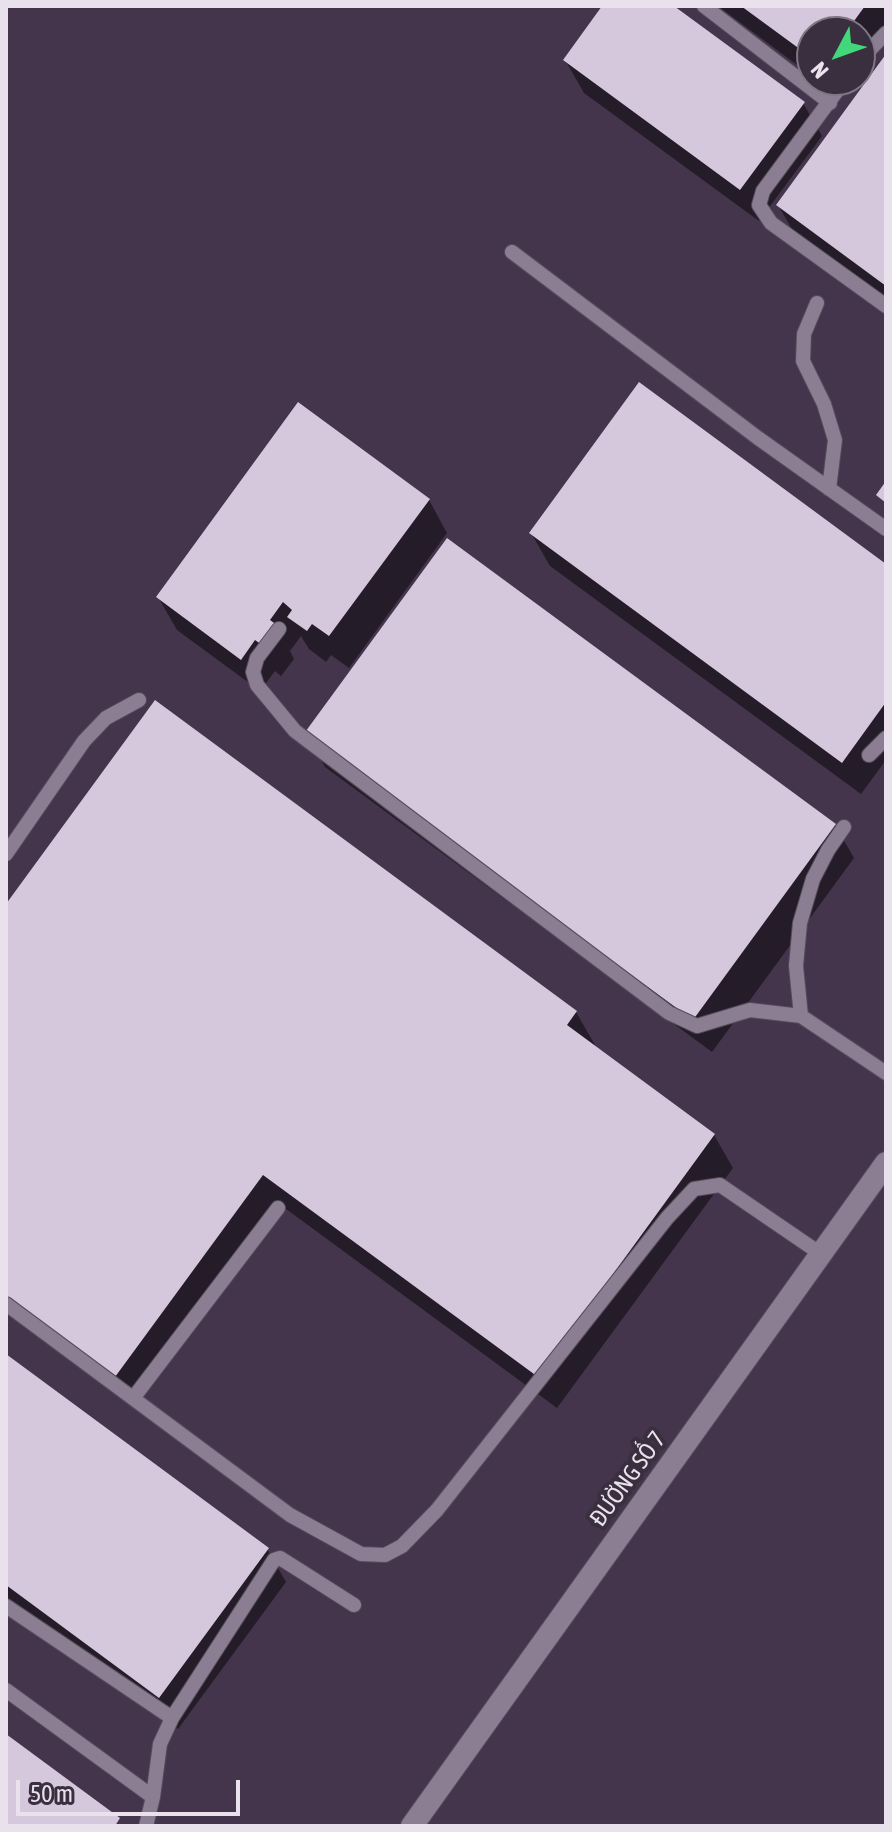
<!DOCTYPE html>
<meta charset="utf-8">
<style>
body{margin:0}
#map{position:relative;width:892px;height:1832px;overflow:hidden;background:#3a2f3f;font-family:"Asap Condensed",sans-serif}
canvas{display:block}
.frame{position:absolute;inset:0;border:8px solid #e9e2ed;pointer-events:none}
.north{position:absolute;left:796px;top:16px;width:80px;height:80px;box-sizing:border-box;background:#3a2f3f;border:2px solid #807785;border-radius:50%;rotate:229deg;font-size:22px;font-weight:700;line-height:32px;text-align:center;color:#e9e2ed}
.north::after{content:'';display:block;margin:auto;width:28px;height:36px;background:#43d77b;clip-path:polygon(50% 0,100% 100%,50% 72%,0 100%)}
.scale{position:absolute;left:16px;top:1780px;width:224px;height:36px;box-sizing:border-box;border:4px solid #e9e2ed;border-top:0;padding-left:10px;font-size:24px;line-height:28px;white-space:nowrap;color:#e9e2ed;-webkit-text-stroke:6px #3a2f3f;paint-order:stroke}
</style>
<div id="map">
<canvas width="892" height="1832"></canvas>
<div class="frame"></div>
<div class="north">N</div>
<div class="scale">50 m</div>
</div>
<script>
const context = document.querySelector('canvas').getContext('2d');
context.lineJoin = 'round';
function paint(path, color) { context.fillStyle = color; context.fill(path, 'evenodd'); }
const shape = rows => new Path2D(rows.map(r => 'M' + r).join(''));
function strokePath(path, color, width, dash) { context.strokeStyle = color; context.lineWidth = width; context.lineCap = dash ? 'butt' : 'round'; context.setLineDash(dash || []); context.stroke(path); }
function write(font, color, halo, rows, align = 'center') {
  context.font = font + ' "Asap Condensed",sans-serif'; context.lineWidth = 8; context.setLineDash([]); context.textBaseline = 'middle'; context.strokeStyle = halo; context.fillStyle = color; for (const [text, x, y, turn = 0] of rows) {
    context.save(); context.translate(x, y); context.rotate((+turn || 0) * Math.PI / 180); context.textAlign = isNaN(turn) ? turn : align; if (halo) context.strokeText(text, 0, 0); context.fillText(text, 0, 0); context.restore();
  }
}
const built = shape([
 [6,6,886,6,886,1826,6,1826],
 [812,32,860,32,860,80,812,80]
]);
const shadow = shape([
 [605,6,671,6,803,103,822,136,759,221,584,93,565,60],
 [718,6,886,6,886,35,860,70,860,32,812,32,812,76],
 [886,57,886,303,797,238,778,205],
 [818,80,853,80,841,97],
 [429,500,447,533,349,668,331,655,326,662,309,649,301,636,290,651,294,659,281,676,275,671,260,691,177,630,158,597],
 [531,533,886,567,886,760,861,794,550,566],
 [306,735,835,825,854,858,712,1052,325,767],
 [6,907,576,1012,595,1045,593,1047,714,1135,733,1168,557,1408,282,1206,134,1408,6,1314],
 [6,1357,267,1549,286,1582,178,1729,6,1602]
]);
const building = shape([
 [602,6,674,6,805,102,740,190,563,60],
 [741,6,865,6,846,32,812,32,812,58],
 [886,54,886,286,776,205],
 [639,382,886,564,886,702,842,763,529,533],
 [298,402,430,499,329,636,312,624,307,631,287,617,292,610,283,602,270,620,277,625,262,645,255,640,241,660,156,597],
 [886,481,886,503,876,495],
 [447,538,836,824,693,1020,303,735],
 [155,700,577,1011,567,1025,715,1134,538,1377,263,1175,115,1377,6,1296,6,904],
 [6,1354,269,1548,159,1698,6,1585],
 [6,1734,120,1818,115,1826,6,1826]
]);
const service = shape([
 [704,6,830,103],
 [860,60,886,33],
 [845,80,763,191,759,205,771,223,886,306],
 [512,252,758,438,886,529],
 [817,303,804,334,803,361,824,404,835,440,829,489],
 [279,629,257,658,253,672,257,685,295,731,669,1013,697,1026,750,1010,801,1016,886,1073],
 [869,755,886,738],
 [6,854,84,741,106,718,139,700],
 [801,1016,796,966,800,923,813,879,828,850,844,827],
 [6,1304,290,1515,361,1554,385,1555,402,1546,437,1510,667,1218,694,1189,720,1185,821,1254],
 [134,1397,278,1208],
 [6,1606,172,1718],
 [6,1690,153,1797],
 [146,1826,153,1797,160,1744,172,1718,274,1560,280,1558,288,1563,354,1605]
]);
const minor = shape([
 [412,1826,886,1163]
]);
const streetNames = [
 ["ĐƯỜNG SỐ 7",628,1479,-54]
];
paint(built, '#44354c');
paint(shadow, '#0007');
paint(building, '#d5c7dc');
strokePath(service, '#554c5a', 16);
strokePath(minor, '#554c5a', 24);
strokePath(service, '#8b7e92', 14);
strokePath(minor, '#8b7e92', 22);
write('24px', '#e9e2ed', '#3a2f3f', streetNames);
</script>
